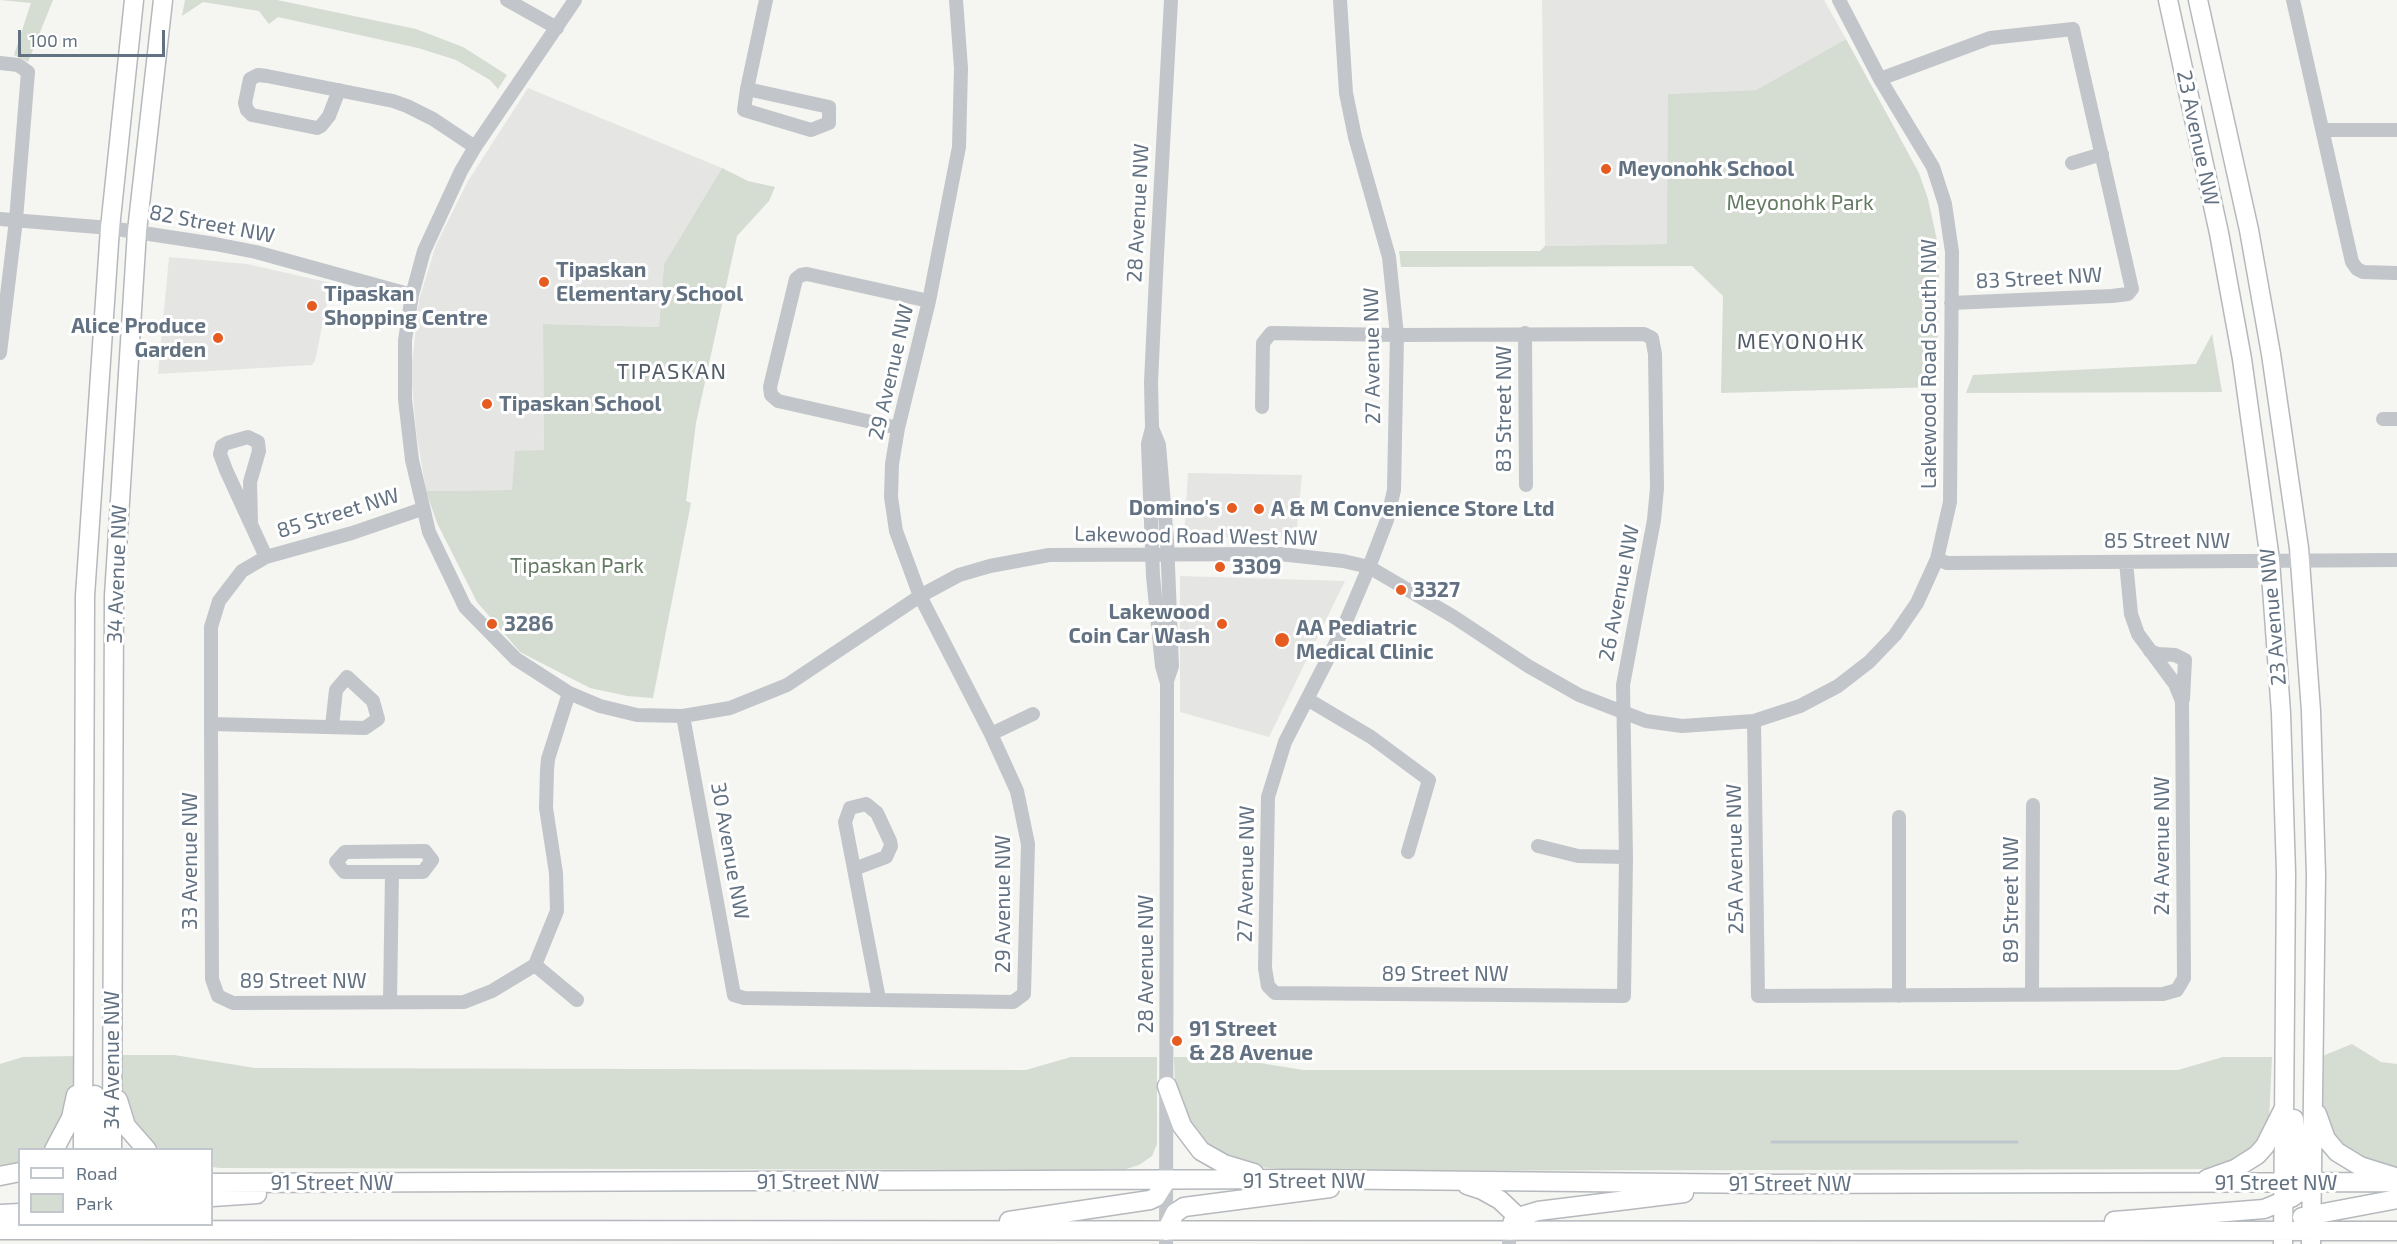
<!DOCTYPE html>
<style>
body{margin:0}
#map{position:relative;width:2397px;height:1244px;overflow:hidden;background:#f5f5f1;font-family:"Exo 2",sans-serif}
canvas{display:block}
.legend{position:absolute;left:18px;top:1148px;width:195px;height:78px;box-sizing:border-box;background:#fff;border:2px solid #c1c7cd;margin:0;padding:8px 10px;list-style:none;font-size:18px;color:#637282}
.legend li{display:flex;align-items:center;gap:12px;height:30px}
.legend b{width:30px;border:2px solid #c1c7cd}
.scale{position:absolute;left:18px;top:30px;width:147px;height:27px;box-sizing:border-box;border:3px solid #637282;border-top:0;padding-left:8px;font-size:18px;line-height:21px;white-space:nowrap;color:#637282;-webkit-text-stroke:4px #fff;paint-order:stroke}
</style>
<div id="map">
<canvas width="2397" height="1244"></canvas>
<ul class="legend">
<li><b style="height:8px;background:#fff"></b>Road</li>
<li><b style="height:16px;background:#d5dcd2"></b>Park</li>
</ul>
<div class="scale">100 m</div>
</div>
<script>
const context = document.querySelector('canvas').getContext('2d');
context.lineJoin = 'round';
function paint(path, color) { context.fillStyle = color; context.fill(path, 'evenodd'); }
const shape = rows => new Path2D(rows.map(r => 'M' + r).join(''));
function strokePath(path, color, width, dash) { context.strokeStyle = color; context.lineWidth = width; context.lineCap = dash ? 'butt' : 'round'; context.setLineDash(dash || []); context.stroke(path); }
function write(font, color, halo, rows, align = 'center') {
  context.font = font + ' "Exo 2",sans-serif'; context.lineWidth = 6; context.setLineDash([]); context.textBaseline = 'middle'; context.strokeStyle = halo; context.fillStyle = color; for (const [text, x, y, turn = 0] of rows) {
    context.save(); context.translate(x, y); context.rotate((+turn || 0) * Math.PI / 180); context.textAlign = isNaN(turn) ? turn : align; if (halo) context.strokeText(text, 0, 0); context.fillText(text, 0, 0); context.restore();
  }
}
const built = shape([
 [1542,0,1824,0,1846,39,1756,90,1668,94,1668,244,1545,246],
 [528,88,722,168,664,264,659,327,543,324,544,450,512,490,426,491,416,431,411,372,419,300,436,245,468,181],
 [169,257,247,264,331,283,315,361,312,365,158,374],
 [1188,473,1302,475,1296,538,1184,537],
 [1180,576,1345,581,1269,737,1180,712]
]);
const green = shape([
 [0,0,53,0,28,62,14,55,31,3],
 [185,0,277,0,416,29,463,47,507,75,498,89,490,80,456,60,418,48,278,17,269,24,259,11,203,2,182,16],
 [1846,39,1919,173,1928,199,1938,245,1939,269,1937,387,1721,393,1723,296,1692,266,1401,267,1399,251,1540,251,1545,246,1667,244,1668,94,1756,90],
 [722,168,748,181,775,187,769,201,737,236,696,423,686,501,691,503,653,698,627,696,590,688,520,652,477,602,437,523,426,491,512,490,515,451,544,450,543,324,659,327,664,264],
 [2212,334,2222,392,1966,393,1973,375,2196,364],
 [2352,1044,2381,1062,2397,1064,2397,1168,2378,1165,2341,1148,2321,1116,2320,1057],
 [119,1055,174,1055,255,1068,1026,1070,1071,1057,1157,1057,1157,1144,1152,1156,1139,1165,1126,1169,1099,1170,220,1168,212,1167,212,1150,156,1149,141,1138,121,1093],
 [74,1056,73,1094,48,1149,20,1150,19,1166,0,1170,0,1064,23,1057],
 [1174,1057,1223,1057,1303,1070,2178,1070,2223,1057,2272,1057,2269,1121,2253,1151,2213,1169,1305,1171,1246,1166,1197,1139,1175,1087]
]);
const stream = shape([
 [1772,1142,2017,1142]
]);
const minor = shape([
 [507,0,557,28],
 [575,0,475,147,461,171,424,251,412,295,405,340,405,399,412,460,429,532,465,607,516,659,569,693,600,706,637,715,683,716,730,708,787,685,920,596,959,575,990,566,1049,555,1280,554,1343,561,1369,567,1454,617,1528,666,1579,695,1646,721,1682,726,1754,721,1800,706,1838,686,1869,662,1895,635,1917,603,1937,559,1950,502,1952,252,1945,204,1933,167,1880,79,1839,0],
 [2293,0,2352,262,2357,269,2363,272,2397,273],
 [0,63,18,65,28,72,16,220,0,353],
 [1880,79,1990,38,2073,29,2132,289,2128,294,2112,296,1951,303],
 [747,89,829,107,829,123,811,130,744,110,747,89,766,0],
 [339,90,329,116,321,126,317,128,252,115,247,110,245,103,250,79,258,75,267,76,393,101,407,106,433,119,475,147],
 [2323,130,2397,130],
 [2072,163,2102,154],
 [0,219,110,228,215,244,256,252,412,295],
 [1525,333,1526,485],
 [1262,407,1263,343,1271,333,1397,335,1644,334,1652,338,1655,354,1657,488,1654,520,1623,685,1626,857,1624,996,1275,993,1268,986,1265,968,1268,797,1285,742,1341,633,1369,567,1387,520,1394,490,1397,335,1389,257,1355,137,1346,93,1340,0],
 [2383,419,2397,419],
 [898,428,778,401,771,395,770,387,796,279,801,275,807,274,929,301],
 [1152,428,1159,445,1167,540,1172,666,1167,681],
 [422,509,352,533,266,557,242,571,219,601,211,627,211,724,212,979,218,996,233,1003,464,1002,492,991,535,965,557,911,556,873,546,808,547,770,548,759,569,693],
 [251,522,250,482,259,451,258,442,248,437,227,443,222,446,220,454,226,470,266,557],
 [1937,559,1947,563,2397,560],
 [2150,651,2158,654,2175,655,2185,660,2183,699],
 [1307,699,1371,737,1429,780,1408,852],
 [683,716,734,995,744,998,1013,1002,1024,994,1028,844,1017,791,991,734,920,596,896,531,891,497,892,464,898,428,929,301,959,147,961,68,956,0],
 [1754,721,1758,996,2163,994,2177,990,2184,978,2182,701,2175,684,2138,634,2131,614,2126,562],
 [211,724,365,728,378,719,373,701,347,677,336,690,332,726],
 [991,734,1033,714],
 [1538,846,1578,856,1626,857],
 [425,851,432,860,423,872,344,872,336,862,345,852,425,851],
 [854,869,886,857,891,846,890,841,877,813,866,804,850,808,845,822,879,999],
 [535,965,577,1000],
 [2032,995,2033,805],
 [1899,996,1899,817],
 [390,1001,392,873],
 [1166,1244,1167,694,1167,683,1162,666,1153,576,1148,444,1152,428,1151,382,1157,255,1171,0],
 [1509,1244,1510,1231]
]);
const major = shape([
 [2168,0,2219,233,2242,359,2270,560,2281,713,2286,873,2283,1244],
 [2198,0,2249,230,2271,354,2299,548,2311,711,2316,875,2311,1244],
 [1167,1086,1182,1126,1201,1151,1224,1164,1254,1173],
 [95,1095,97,1150],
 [118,1100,126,1126,147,1150],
 [2317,1114,2326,1139,2337,1152,2360,1166,2395,1177],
 [2294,1119,2300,1193],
 [54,1150,71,1118,76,1095],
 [83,1150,85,596,110,228,134,0],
 [112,1150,114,596,137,231,163,0],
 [0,1176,20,1172],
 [2207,1179,2235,1169,2257,1155,2265,1146,2283,1110],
 [212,1183,1301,1179,1766,1184,2397,1182],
 [1467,1185,1482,1190,1500,1200,1518,1217,1520,1227],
 [212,1197,257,1194],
 [0,1214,20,1213],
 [2302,1217,2397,1199],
 [1009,1221,1150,1200,1156,1197,1166,1181],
 [2114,1221,2264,1209,2293,1197],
 [0,1230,2397,1231],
 [1166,1231,1175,1213,1184,1207,1330,1188],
 [1510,1231,1513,1221,1518,1217,1538,1211,1684,1193]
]);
const markers = [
 [1606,169,6,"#e65b1f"],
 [544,282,6,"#e65b1f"],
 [312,306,6,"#e65b1f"],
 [218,338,6,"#e65b1f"],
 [487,404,6,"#e65b1f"],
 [1232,508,6,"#e65b1f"],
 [1259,509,6,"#e65b1f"],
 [1220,567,6,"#e65b1f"],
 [1401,590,6,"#e65b1f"],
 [492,624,6,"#e65b1f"],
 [1222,624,6,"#e65b1f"],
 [1282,640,8,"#e65b1f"],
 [1177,1041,6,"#e65b1f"]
];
const streetNames = [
 ["23 Avenue NW",2198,138,78],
 ["28 Avenue NW",1138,213,-87],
 ["82 Street NW",212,224,11],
 ["83 Street NW",2039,278,-3],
 ["27 Avenue NW",1372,356,-91],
 ["Lakewood Road South NW",1929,364,-90],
 ["29 Avenue NW",891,372,-77],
 ["83 Street NW",1504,409,-90],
 ["85 Street NW",338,513,-17],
 ["Lakewood Road West NW",1196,536,1],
 ["85 Street NW",2167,541],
 ["34 Avenue NW",117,574,-88],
 ["26 Avenue NW",1619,593,-79],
 ["23 Avenue NW",2273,617,-95],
 ["24 Avenue NW",2162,846,-90],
 ["30 Avenue NW",730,851,80],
 ["25A Avenue NW",1735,859,-91],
 ["33 Avenue NW",190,861,-90],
 ["27 Avenue NW",1246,874,-89],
 ["89 Street NW",2011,900,-90],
 ["29 Avenue NW",1003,904,-90],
 ["28 Avenue NW",1146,964,-90],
 ["89 Street NW",1445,974],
 ["89 Street NW",303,981],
 ["34 Avenue NW",112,1060,-90],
 ["91 Street NW",1304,1181],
 ["91 Street NW",818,1182],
 ["91 Street NW",332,1183],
 ["91 Street NW",2276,1183],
 ["91 Street NW",1790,1184]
];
const poiNames = [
 ["Meyonohk School",1618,169],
 ["Tipaskan",556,270],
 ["Elementary School",556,294],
 ["Tipaskan",324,294],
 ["Shopping Centre",324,318],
 ["Alice Produce",206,326,"right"],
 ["Garden",206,350,"right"],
 ["Tipaskan School",499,404],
 ["Domino's",1220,508,"right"],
 ["A & M Convenience Store Ltd",1271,509],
 ["3309",1232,567],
 ["3327",1413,590],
 ["Lakewood",1210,612,"right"],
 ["Coin Car Wash",1210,636,"right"],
 ["3286",504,624],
 ["AA Pediatric",1296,628],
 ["Medical Clinic",1296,652],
 ["91 Street",1189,1029],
 ["& 28 Avenue",1189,1053]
];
const parkNames = [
 ["Meyonohk Park",1800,203],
 ["Tipaskan Park",577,566]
];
const neighbourhoodNames = [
 ["MEYONOHK",1801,342],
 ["TIPASKAN",672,372]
];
paint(built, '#e5e6e4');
paint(green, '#d5dcd2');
strokePath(stream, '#bdc7cd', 3);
strokePath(major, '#b5b9bd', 21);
strokePath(minor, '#c2c5c9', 14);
strokePath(major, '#fff', 18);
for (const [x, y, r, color] of markers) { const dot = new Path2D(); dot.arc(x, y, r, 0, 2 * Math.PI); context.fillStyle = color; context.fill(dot); strokePath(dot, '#fff', 2); }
write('21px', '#637282', '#fff', streetNames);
write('bold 21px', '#637282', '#fff', poiNames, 'left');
write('21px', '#657a62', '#fff', parkNames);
context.letterSpacing = '1.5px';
write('22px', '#515c67', '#fff', neighbourhoodNames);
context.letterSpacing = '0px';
</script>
